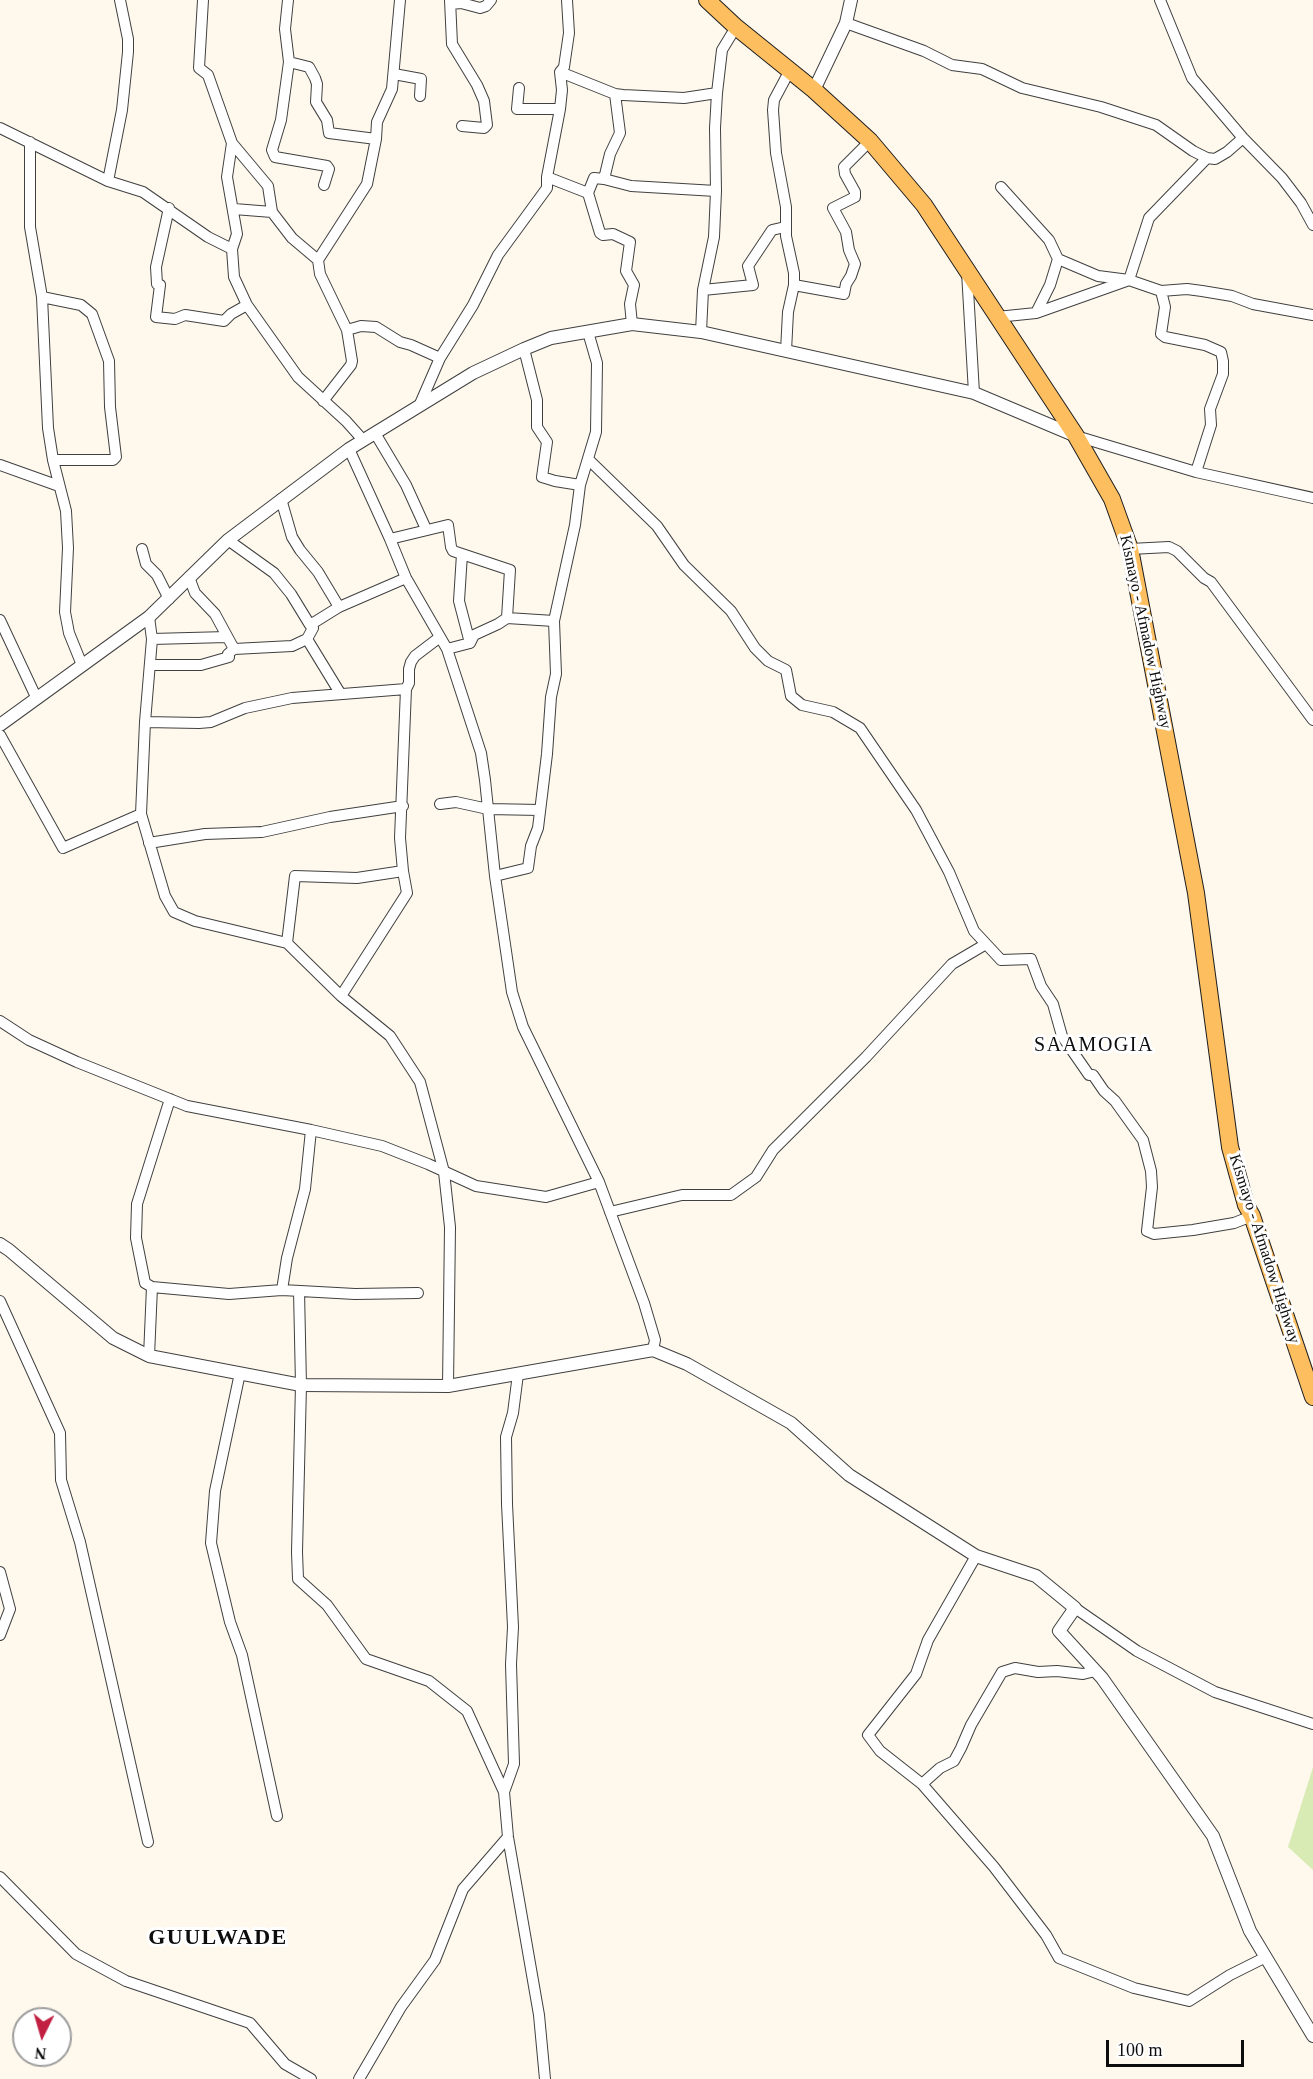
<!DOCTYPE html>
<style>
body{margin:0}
#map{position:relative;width:1313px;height:2079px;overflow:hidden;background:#fff9ed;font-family:Georgia,serif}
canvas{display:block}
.north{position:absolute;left:12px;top:2007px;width:60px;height:60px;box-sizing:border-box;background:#fff;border:2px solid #9e9e9e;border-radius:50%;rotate:185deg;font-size:16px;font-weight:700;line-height:24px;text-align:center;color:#0d0d0d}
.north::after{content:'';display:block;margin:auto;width:21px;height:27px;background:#c22042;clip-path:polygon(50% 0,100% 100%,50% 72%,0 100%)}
.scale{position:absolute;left:1106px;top:2040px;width:138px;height:27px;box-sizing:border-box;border:3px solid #0d0d0d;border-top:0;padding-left:8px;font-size:18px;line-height:21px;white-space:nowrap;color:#0d0d0d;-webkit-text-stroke:4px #fff;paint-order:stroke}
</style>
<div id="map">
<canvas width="1313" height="2079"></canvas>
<div class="north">N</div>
<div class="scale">100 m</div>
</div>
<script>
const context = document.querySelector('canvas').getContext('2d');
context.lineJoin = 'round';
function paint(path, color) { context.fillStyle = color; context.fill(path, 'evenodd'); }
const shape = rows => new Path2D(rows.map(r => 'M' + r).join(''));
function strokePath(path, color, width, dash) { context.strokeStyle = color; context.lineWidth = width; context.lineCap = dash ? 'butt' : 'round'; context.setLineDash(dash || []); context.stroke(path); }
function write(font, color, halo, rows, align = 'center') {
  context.font = font + ' Georgia,serif'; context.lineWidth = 6; context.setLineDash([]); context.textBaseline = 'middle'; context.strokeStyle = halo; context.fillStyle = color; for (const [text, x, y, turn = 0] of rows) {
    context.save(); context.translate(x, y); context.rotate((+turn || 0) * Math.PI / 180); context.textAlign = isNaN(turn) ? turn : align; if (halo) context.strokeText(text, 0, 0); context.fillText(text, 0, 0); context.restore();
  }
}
const green = shape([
 [1313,1767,1313,1870,1288,1847]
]);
const minor = shape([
 [203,0,199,68,208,75,232,143,227,177,237,234,232,249,234,277,247,305,298,377,346,421,363,440],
 [288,0,285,29,289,62,281,120,272,150,275,157,327,166,329,169,324,185],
 [450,0,452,44,477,85,484,101,487,125,484,128,462,126],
 [1160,0,1192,78,1243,138,1282,178,1301,203,1313,225],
 [451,4,461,3,480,8,486,6,491,0],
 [846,23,924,51,952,65,982,69,1022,88,1101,107,1156,125,1193,151,1207,158,1215,159,1227,152,1243,138],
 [289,62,309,67,315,78,317,84,316,102,327,120,329,133,376,139],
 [560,72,615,94,623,95,684,98,717,93],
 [394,74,421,79,420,96],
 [519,88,517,109,560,109],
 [615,94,620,133,610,154,604,179,594,178,588,193,600,233,603,235,613,234,630,242,626,271,634,285,630,304,632,324],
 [0,128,108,181,143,192,208,237,232,249],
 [30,142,30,227,42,297,48,428,53,460,66,511,68,548,65,612,69,633,82,665],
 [232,143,268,186,272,212],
 [547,177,588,193],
 [604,179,631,186,716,191],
 [108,181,122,110,128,52,128,39,120,0],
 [1001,187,1049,240,1058,259,1098,276,1129,280,1161,291,1187,289,1202,291,1232,296,1253,304,1313,315],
 [169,208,156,267,157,284,160,285,156,317,175,319,185,315,224,321,231,314,247,305],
 [234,209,272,212,292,238,318,260],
 [967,272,974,393],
 [794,285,844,294,846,284,851,276,855,264,849,250,846,232,833,208,855,197,855,192,845,174,844,167,870,141],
 [703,290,753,285,748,266,772,230,785,227],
 [1161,291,1165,307,1161,334,1165,337,1205,345,1221,352,1223,361,1223,374,1210,409,1211,425,1196,472],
 [42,297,81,305,92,314,109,361,110,407,116,457,113,460,53,460],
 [1036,313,1050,285,1058,259],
 [997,317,1036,313,1129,280,1149,218,1207,158],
 [347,330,361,326,376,327,400,342,411,345,440,358],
 [701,332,703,290,714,237,716,191,715,128,717,93,722,50,736,27],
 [524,349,537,400,537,427,547,442,542,477,555,481,580,485],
 [786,351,788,312,794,285,794,273,786,236,786,207,776,153,773,110,774,100,790,70],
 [323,401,351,365,352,361,347,330,320,274,318,260,367,184,376,139,377,122,392,89,400,0],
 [420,404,440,358,473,305,498,255,547,188,547,177,560,109,562,90,560,72,564,67,569,33,567,0],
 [375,433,406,485,426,529],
 [1076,436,1196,472,1313,498],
 [349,449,390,539,406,578,447,649,481,753,485,780,495,876,512,992,523,1027,599,1182,644,1303,655,1340,653,1350],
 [589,460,657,526,684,565,731,611,755,648,768,661,786,670,791,696,802,705,833,712,860,728,916,810,949,872,974,931,1001,960,1031,959,1041,986,1053,1004,1062,1036,1089,1075,1093,1075,1104,1091,1115,1101,1143,1140,1151,1171,1152,1187,1147,1231,1154,1234,1193,1230,1234,1223,1252,1216],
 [0,465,59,486],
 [281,499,292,537,300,550,318,572,339,607],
 [390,539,448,525,451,547,453,551,462,554,459,601,470,643,447,649],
 [228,540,274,573,291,594,310,625],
 [142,549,146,564,157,575,169,599],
 [1130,549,1169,547,1177,551,1204,578,1211,582,1313,720],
 [462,554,510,570,507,618],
 [189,577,195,593,215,614,234,649],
 [149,617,152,639,145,722,141,814,165,896,174,912,195,921,287,943,341,996,390,1036,420,1082,444,1172,450,1227,448,1386],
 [0,620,36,697],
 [152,639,227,637],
 [470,643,474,635,498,624,507,618,554,621],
 [150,665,201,665,229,657,228,654,234,649,292,646,307,639],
 [340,693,307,639,313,628,310,625,339,607,406,578],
 [145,722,199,723,211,722,245,708,292,698,406,689],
 [0,735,63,848,141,814],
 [440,804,456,802,488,809,540,810],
 [149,843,205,834,262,832,330,817,403,806],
 [495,876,528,868,531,846,538,828,547,754,551,697,556,674,554,621,575,525,580,485,596,432,597,363,588,332],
 [287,943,295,876,357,878,403,871],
 [341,996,407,893,403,871,400,838,406,689,409,683,409,669,411,662,415,656,440,637],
 [0,1021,29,1040,77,1062,187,1106,311,1130,382,1146,428,1164,476,1186,546,1197,599,1182],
 [170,1099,137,1204,136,1238,145,1283,152,1287,229,1294,282,1290,355,1294,418,1293],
 [610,1212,682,1195,731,1195,756,1177,773,1150,866,1057,952,964,986,944],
 [282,1290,287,1258,305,1189,311,1130],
 [299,1291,301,1385,297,1552,298,1579,327,1605,366,1659,429,1681,467,1711,504,1792],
 [0,1301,60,1433,61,1480,80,1542,148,1842],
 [149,1356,152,1287],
 [240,1373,215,1491,211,1543,230,1622,242,1655,277,1816],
 [518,1374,513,1413,506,1437,507,1504,513,1627,511,1664,514,1764,504,1792,508,1837,539,2015,545,2079],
 [976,1556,928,1640,916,1674,868,1735,880,1751,922,1784,994,1867,1046,1935,1059,1958,1134,1988,1189,2001,1230,1975,1266,1957],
 [0,1572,10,1609,0,1635],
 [1075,1608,1137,1651,1215,1692,1313,1724],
 [922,1784,940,1768,954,1761,961,1748,971,1725,1002,1672,1015,1668,1038,1672,1057,1671,1083,1674,1095,1671],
 [0,1877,76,1954,126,1981,250,2023,285,2064,311,2079],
 [359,2079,401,2007,435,1960,463,1889,508,1837]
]);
const tertiary = shape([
 [814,90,846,23,851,0],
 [0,725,149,617,228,540,349,449,473,373,524,349,551,338,632,324,701,332,974,393,1076,436],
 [0,1244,9,1250,113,1338,149,1356,301,1385,448,1386,653,1350,687,1364,791,1423,849,1475,976,1556,1036,1576,1075,1608,1059,1631,1102,1678,1213,1836,1250,1931,1313,2036]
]);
const primary = shape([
 [707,0,736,27,814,90,870,141,924,205,1076,436,1112,499,1130,549,1196,893,1230,1147,1246,1205,1252,1216,1313,1397]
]);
const streetNames = [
 ["Kismayo - Afmadow Highway",1145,632,78],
 ["Kismayo - Afmadow Highway",1264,1249,72]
];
const quarterNames = [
 ["SAAMOGIA",1094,1046]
];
const districtNames = [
 ["GUULWADE",218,1938]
];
paint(green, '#d9ebb5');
strokePath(minor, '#404040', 12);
strokePath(tertiary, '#404040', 14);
strokePath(primary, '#1e1e1e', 18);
strokePath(minor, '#fff', 10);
strokePath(tertiary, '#fff', 12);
strokePath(primary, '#fdbe5f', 16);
write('16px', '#0d0d0d', '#fff', streetNames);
context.letterSpacing = '1.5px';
write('20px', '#0d0d0d', '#fff', quarterNames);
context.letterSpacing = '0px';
context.letterSpacing = '1.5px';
write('bold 22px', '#0d0d0d', '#fff', districtNames);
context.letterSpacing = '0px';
</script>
